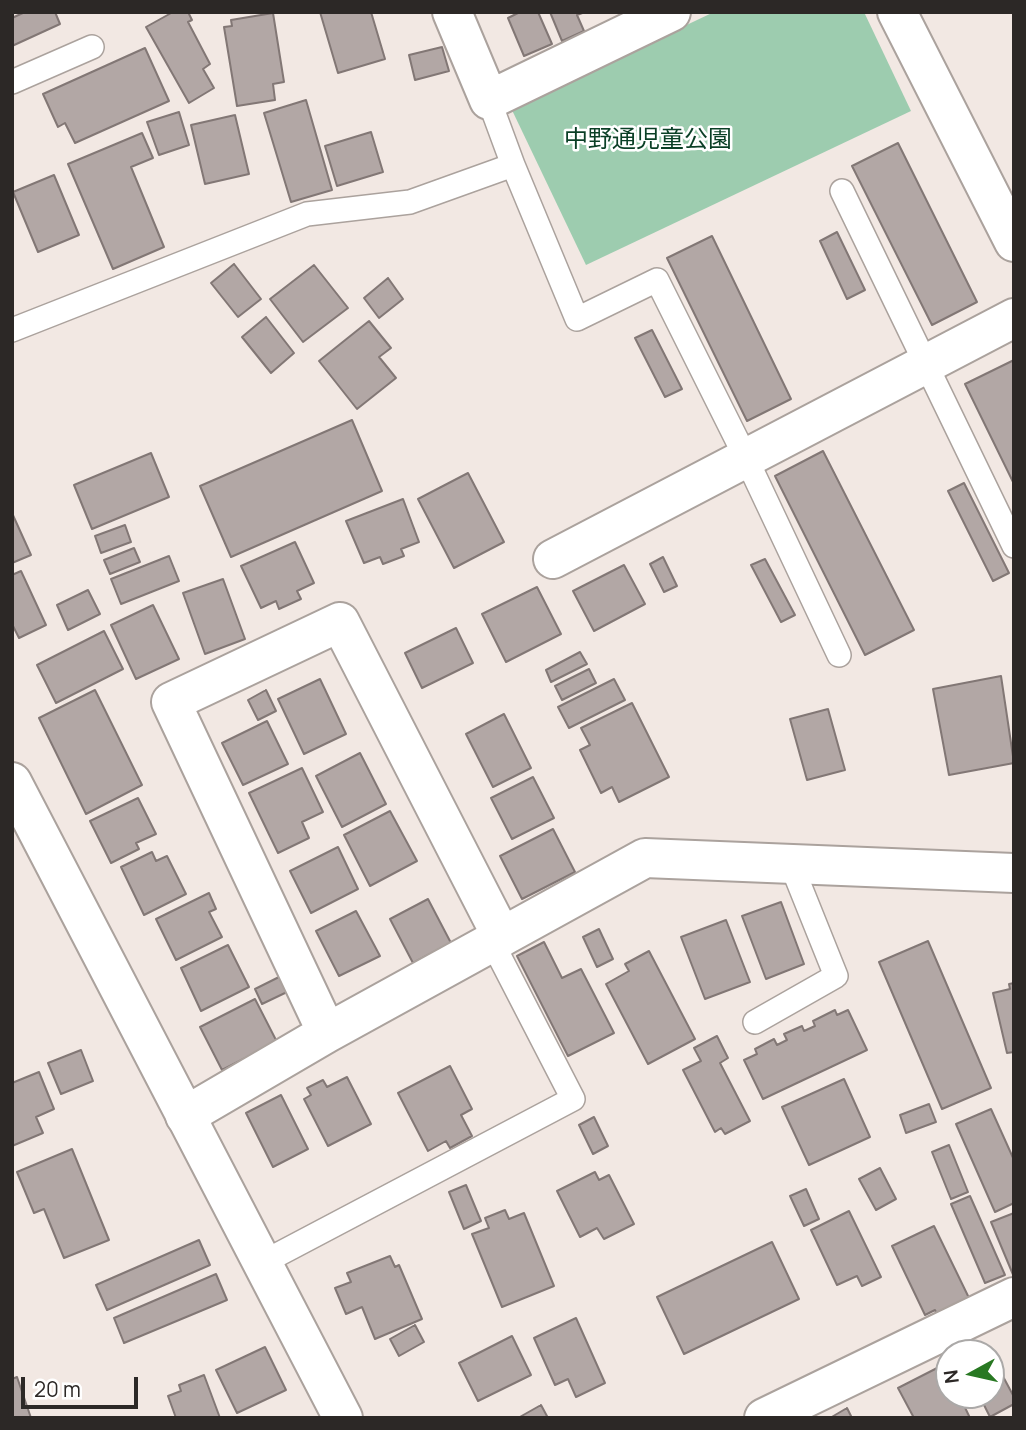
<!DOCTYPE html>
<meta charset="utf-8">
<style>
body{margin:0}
#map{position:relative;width:1026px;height:1430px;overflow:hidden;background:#f2e8e3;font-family:Manrope,sans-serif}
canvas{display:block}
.frame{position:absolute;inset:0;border:14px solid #2c2826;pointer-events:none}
.north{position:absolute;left:935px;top:1339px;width:70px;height:70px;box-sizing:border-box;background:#fff;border:2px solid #aba9a8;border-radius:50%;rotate:262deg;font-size:19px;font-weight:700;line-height:28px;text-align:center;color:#2c2826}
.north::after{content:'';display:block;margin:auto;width:24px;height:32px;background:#287822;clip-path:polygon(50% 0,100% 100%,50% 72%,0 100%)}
.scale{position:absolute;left:21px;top:1377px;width:117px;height:32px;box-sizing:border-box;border:4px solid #2c2826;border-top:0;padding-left:9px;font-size:21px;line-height:24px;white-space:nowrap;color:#2c2826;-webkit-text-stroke:5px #fff;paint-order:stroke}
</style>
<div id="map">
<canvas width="1026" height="1430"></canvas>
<div class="frame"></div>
<div class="north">N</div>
<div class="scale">20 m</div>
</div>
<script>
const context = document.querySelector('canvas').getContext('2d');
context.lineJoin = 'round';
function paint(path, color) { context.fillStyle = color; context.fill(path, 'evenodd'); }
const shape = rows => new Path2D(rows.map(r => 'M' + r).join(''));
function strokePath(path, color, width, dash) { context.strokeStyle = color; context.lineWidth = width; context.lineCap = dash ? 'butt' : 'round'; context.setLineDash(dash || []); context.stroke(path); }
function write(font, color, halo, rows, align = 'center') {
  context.font = font + ' Manrope,"Noto Sans JP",sans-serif'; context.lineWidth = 5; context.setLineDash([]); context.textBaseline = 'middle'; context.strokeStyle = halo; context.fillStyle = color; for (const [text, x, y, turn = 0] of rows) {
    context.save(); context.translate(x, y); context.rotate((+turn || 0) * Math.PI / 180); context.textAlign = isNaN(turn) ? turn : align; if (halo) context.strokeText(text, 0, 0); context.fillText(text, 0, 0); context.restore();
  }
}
const green = shape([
 [714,12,864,12,911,111,586,265,511,108]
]);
const building = shape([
 [25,12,55,12,60,24,12,46,12,18,25,12],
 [173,12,188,12,192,20,188,22,210,64,203,69,214,88,189,103,146,27,173,12],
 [320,12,371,12,385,59,338,73,320,12],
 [520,12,538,12,552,44,524,56,508,18,520,12],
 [550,12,585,12,577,15,584,31,562,41,550,12],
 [273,13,284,82,273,84,275,100,237,106,224,27,232,26,231,20,273,13],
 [442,47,449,71,415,80,409,55,442,47],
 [145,48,169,101,75,143,65,123,58,127,43,94,145,48],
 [306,100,332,190,291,202,264,113,306,100],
 [179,112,189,145,159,155,147,122,179,112],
 [235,115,249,174,205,184,191,125,235,115],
 [371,132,383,172,337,186,325,146,371,132],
 [142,133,153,158,131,167,164,247,113,269,68,164,142,133],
 [898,143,977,302,932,325,852,166,898,143],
 [54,175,79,235,38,252,13,192,54,175],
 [837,232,865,290,847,299,820,241,837,232],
 [712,236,791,399,747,421,667,258,712,236],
 [234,264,261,299,238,317,211,283,234,264],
 [314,265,348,308,303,342,270,299,314,265],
 [388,278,403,299,379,318,364,298,388,278],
 [266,317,294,353,271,373,242,337,266,317],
 [369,321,391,348,379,357,396,378,357,409,319,361,369,321],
 [652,330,682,389,665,397,635,338,652,330],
 [1014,360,1014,484,965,384,1014,360],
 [352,420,382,491,231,557,200,486,352,420],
 [823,451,914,630,865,655,775,476,823,451],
 [151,453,169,497,92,529,74,485,151,453],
 [468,473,504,542,454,568,418,499,468,473],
 [964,483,1009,573,993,581,948,491,964,483],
 [403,499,419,542,401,549,404,556,383,564,380,557,364,563,346,521,403,499],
 [12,513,31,555,12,563,12,513],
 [125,525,131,542,101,553,95,536,125,525],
 [295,542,314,583,297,591,301,599,279,609,276,601,261,608,241,566,295,542],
 [134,548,140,562,110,574,104,560,134,548],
 [169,556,179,581,121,604,111,579,169,556],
 [663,557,677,586,664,592,650,564,663,557],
 [765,559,795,615,781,622,751,565,765,559],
 [624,565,645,604,594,631,573,591,624,565],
 [21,571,46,625,19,638,12,624,12,575,21,571],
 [223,579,245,639,205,654,183,593,223,579],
 [537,587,561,634,506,662,482,614,537,587],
 [88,590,100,614,68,630,57,605,88,590],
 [153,605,179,659,136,679,111,625,153,605],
 [456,628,473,663,422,688,405,653,456,628],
 [104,631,123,669,56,703,37,665,104,631],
 [580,652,587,664,551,682,546,670,580,652],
 [589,669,596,683,562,700,555,686,589,669],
 [1001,676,1014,763,949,775,933,689,1001,676],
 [320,679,346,734,304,754,278,699,320,679],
 [614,679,625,700,569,728,558,707,614,679],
 [95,690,142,785,86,814,39,718,95,690],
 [266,690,276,711,258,720,248,700,266,690],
 [632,703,669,777,619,802,612,787,601,793,580,750,590,745,581,728,632,703],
 [828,709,845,770,807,780,790,719,828,709],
 [504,714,531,768,493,787,466,734,504,714],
 [267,721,288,764,243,785,222,743,267,721],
 [360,753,386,804,342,827,316,776,360,753],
 [302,768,323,812,302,822,309,838,278,853,249,793,302,768],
 [533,777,554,818,512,839,491,798,533,777],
 [138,798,156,834,136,843,139,849,111,863,90,821,138,798],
 [390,811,417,861,370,886,344,835,390,811],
 [553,829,575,872,522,899,500,856,553,829],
 [338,847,358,889,311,913,290,871,338,847],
 [152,852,156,861,167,856,186,894,144,915,121,867,152,852],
 [209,893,216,909,209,912,222,937,176,960,156,919,209,893],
 [428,899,451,943,413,963,390,919,428,899],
 [781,902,804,964,766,979,742,916,781,902],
 [356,911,380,956,339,976,316,931,356,911],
 [726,920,750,982,705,999,681,937,726,920],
 [599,929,613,959,597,967,583,937,599,929],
 [928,941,991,1088,942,1109,879,962,928,941],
 [544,942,562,978,581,969,614,1033,568,1056,517,956,544,942],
 [228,945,249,987,201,1011,181,968,228,945],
 [649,951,695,1039,648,1064,606,984,629,971,625,964,649,951],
 [279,977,287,992,262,1004,255,989,279,977],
 [1014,983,1014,1052,1007,1053,993,993,1010,989,1009,984,1014,983],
 [255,999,277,1042,222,1070,200,1027,255,999],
 [835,1010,837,1015,848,1010,867,1050,763,1099,744,1060,757,1054,755,1049,774,1039,777,1045,787,1040,784,1034,802,1026,804,1031,815,1026,813,1021,835,1010],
 [717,1036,728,1058,720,1063,750,1121,725,1134,721,1128,715,1132,683,1070,701,1061,694,1048,717,1036],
 [81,1050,93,1081,61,1094,48,1063,81,1050],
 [450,1066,472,1109,461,1115,472,1136,450,1148,446,1141,428,1151,398,1093,450,1066],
 [39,1072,54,1109,36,1117,43,1133,12,1146,12,1083,39,1072],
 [347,1077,371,1124,328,1146,304,1099,311,1095,307,1088,323,1080,327,1087,347,1077],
 [844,1079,870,1137,809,1165,782,1107,844,1079],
 [281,1095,308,1149,273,1167,246,1113,281,1095],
 [929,1104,936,1122,906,1133,900,1115,929,1104],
 [991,1109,1014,1160,1014,1203,995,1212,956,1124,991,1109],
 [594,1117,608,1146,593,1154,579,1125,594,1117],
 [949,1145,968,1192,951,1199,932,1152,949,1145],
 [72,1149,109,1240,64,1258,44,1209,34,1213,17,1172,72,1149],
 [880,1168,896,1199,876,1210,859,1179,880,1168],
 [595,1172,599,1180,609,1175,634,1224,604,1239,597,1228,580,1237,557,1191,595,1172],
 [466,1185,481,1221,464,1229,449,1192,466,1185],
 [806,1189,819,1219,804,1226,790,1196,806,1189],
 [970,1196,1005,1275,985,1283,951,1204,970,1196],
 [505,1210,509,1219,524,1213,554,1286,502,1307,472,1234,489,1228,485,1218,505,1210],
 [849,1211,881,1277,862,1286,857,1276,837,1285,811,1230,849,1211],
 [1014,1213,1014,1277,991,1222,1014,1213],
 [934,1226,970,1300,938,1316,935,1310,925,1315,892,1246,934,1226],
 [199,1240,210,1265,107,1310,96,1285,199,1240],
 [772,1242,799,1299,684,1354,657,1297,772,1242],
 [390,1256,395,1267,399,1265,422,1319,375,1339,362,1307,346,1314,335,1288,351,1282,347,1273,390,1256],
 [216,1274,227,1300,124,1343,114,1318,216,1274],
 [576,1318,605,1383,576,1397,568,1379,555,1385,534,1338,576,1318],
 [415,1325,424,1342,399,1356,390,1339,415,1325],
 [512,1336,531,1375,478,1401,459,1363,512,1336],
 [987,1346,991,1353,975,1353,987,1346],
 [265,1347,286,1390,237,1413,216,1370,265,1347],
 [991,1354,1014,1397,1014,1404,990,1417,979,1395,991,1395,991,1354],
 [943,1365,949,1376,949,1395,959,1395,970,1418,914,1418,898,1388,943,1365],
 [204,1375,220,1418,176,1418,168,1396,181,1391,179,1385,204,1375],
 [17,1377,31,1418,12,1418,12,1379,17,1377],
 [541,1405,548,1418,518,1418,541,1405],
 [847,1408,852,1418,830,1418,847,1408]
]);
const lane = shape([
 [12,82,92,47],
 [513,165,577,319,657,280,746,458,839,655],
 [842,191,1014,546],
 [12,330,307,214,410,202,513,165,489,100],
 [755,1022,836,976,791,864],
 [262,1263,573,1099,492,942]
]);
const street = shape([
 [452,12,489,100,671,12],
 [897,12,1014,242],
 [553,559,1014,318],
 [327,1033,171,702,340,622,502,937],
 [185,1116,327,1033,645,858,1014,873],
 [764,1418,1014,1297]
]);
const secondary = shape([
 [12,782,343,1418]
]);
const parkNames = [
 ["中野通児童公園",648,140]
];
paint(green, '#9dccaf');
paint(building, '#b2a7a5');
strokePath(building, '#827775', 2);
strokePath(lane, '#aba29d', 26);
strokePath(street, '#aba29d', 42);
strokePath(secondary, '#aba29d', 42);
strokePath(lane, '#fff', 23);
strokePath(street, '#fff', 38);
strokePath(secondary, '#fff', 38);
write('24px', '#0a3f26', '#fff', parkNames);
</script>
